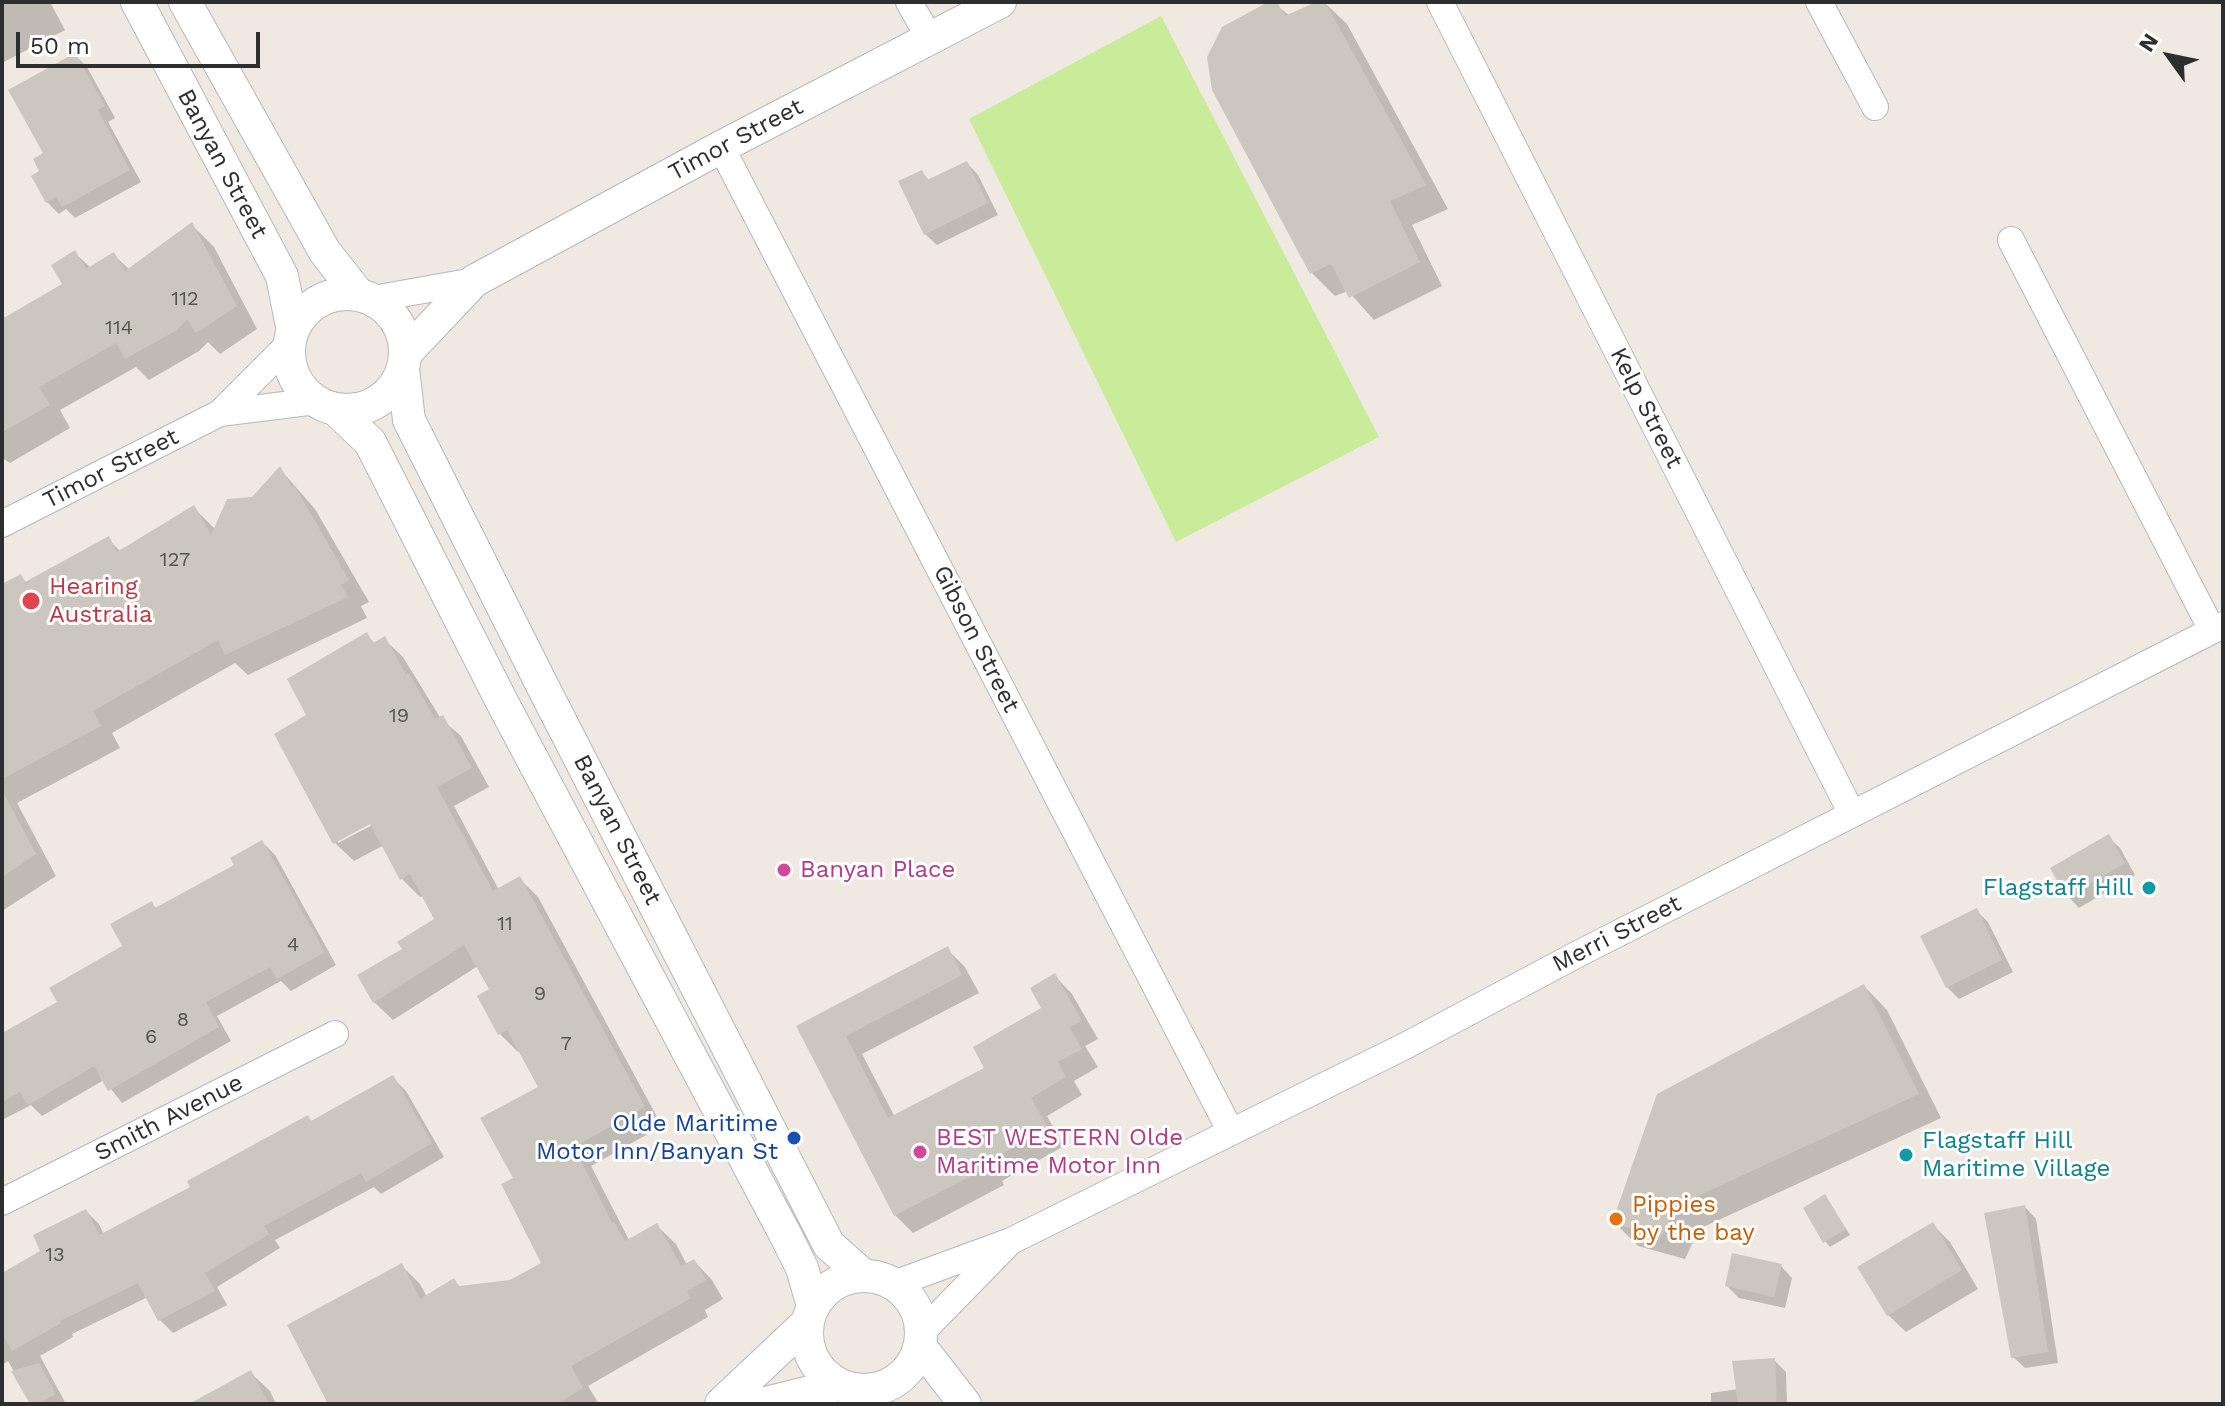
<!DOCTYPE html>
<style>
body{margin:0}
#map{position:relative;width:2225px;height:1406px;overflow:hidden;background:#efe9e1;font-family:"Work Sans",sans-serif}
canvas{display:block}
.frame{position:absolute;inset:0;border:4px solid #2e2e2e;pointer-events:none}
.north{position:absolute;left:2129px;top:16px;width:80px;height:80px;-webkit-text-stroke:6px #fff;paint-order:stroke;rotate:303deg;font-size:22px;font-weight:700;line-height:32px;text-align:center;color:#2e2e2e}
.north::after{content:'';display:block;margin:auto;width:28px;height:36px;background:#2e2e2e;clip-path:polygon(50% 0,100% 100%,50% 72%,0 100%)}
.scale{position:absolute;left:16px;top:32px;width:244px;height:36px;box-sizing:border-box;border:4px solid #2e2e2e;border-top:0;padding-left:10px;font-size:24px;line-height:28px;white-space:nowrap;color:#2e2e2e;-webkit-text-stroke:6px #fff;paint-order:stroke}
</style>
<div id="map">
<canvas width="2225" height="1406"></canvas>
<div class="frame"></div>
<div class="north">N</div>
<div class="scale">50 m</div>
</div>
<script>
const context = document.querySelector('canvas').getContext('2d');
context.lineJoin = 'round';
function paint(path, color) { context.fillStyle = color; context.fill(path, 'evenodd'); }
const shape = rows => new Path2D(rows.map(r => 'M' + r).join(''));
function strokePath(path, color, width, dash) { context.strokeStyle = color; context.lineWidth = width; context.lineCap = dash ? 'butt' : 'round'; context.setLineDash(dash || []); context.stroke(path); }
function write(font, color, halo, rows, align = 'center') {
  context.font = font + ' "Work Sans",sans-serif'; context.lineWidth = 6; context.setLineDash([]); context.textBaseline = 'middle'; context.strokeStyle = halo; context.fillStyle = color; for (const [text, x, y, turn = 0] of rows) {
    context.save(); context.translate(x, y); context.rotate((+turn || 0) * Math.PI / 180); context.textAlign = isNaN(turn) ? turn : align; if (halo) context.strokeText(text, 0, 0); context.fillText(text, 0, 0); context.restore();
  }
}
const pitch = shape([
 [1161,16,1379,437,1176,542,969,119]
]);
const shadow = shape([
 [2,2,50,2,65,30,2,63],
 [1273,2,1290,16,1324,2,1347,24,1448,209,1412,225,1442,286,1374,320,1348,291,1335,296,1311,272],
 [75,55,87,67,115,118,108,122,141,182,75,218,66,209,59,214,47,202,42,172],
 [967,163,978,175,998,215,937,245,925,234,921,172,930,181],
 [192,225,214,247,257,329,220,354,208,342,199,351,149,380,136,367,60,410,70,428,10,463,2,458,2,313,6,319,64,285,75,253,91,268,114,255,130,270],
 [280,469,315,509,369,602,361,606,367,618,248,675,235,663,112,733,120,748,17,803,56,876,2,911,2,586,20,576,27,583,108,539,121,552,194,508,216,530,253,499],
 [367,635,375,644,384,639,403,657,441,719,461,736,489,787,454,806,499,890,519,878,538,897,662,1126,591,1166,628,1238,630,1241,657,1226,676,1244,687,1265,694,1261,712,1280,723,1299,705,1310,708,1317,588,1386,599,1404,330,1404,402,1266,420,1284,427,1297,454,1281,461,1288,511,1282,543,1264,516,1179,541,1087,521,1051,518,1052,500,1034,491,990,478,966,393,1020,374,1002,404,950,437,919,424,896,420,897,402,879,384,845,354,861,335,843,309,716],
 [378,817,380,821,338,843,338,839],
 [2108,837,2120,848,2135,875,2079,908,2068,896],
 [262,842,275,855,336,965,291,991,281,981,217,1016,231,1041,122,1103,104,1080,42,1116,31,1105,2,1120,2,1036,60,1003,124,947,151,904,157,909,237,866],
 [1976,910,1988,922,2013,972,1959,999,1947,987],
 [947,949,965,967,979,993,862,1054,895,1117,987,1069,1044,1008,1055,976,1072,994,1098,1039,1085,1046,1098,1067,1074,1081,1082,1095,1047,1116,1064,1146,1002,1181,1004,1185,913,1233,895,1215,799,1027],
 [1864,986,1887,1010,1941,1118,1699,1229,1685,1259,1638,1246,1614,1222],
 [393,1078,406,1091,444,1157,381,1194,374,1187,275,1240,280,1248,217,1287,227,1305,173,1333,160,1320,148,1297,72,1334,73,1337,40,1356,66,1404,33,1404,8,1361,2,1365,2,1275,43,1251,86,1211,99,1224,104,1235,193,1187,308,1118,313,1122],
 [1825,1197,1850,1235,1830,1247,1825,1241],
 [2025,1207,2036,1219,2058,1363,2025,1368,2013,1357],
 [1932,1224,1950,1242,1978,1289,1906,1332,1888,1315],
 [1781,1266,1792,1278,1785,1308,1739,1298,1727,1286],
 [1774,1360,1786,1372,1787,1404,1711,1404,1711,1393,1738,1389],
 [251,1373,270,1391,276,1404,213,1404]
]);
const building = shape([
 [1268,2,1277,2,1285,16,1316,2,1325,2,1426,185,1390,201,1420,262,1349,298,1331,264,1310,274,1212,90,1207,57,1222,27],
 [75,53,105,106,98,110,130,170,62,207,56,197,46,203,31,176,39,171,33,159,43,153,8,90],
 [967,161,988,203,924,235,898,181,922,170,927,180],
 [192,222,237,306,196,333,187,319,177,330,125,359,116,343,39,387,50,405,2,432,2,319,62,284,51,265,75,250,86,269,114,252,125,271],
 [280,466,292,487,294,485,349,580,341,585,348,597,225,655,218,640,93,711,101,726,2,779,2,584,21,574,25,582,109,536,117,552,194,505,211,535,227,499,252,497],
 [367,632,373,643,385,636,406,675,409,673,435,719,443,715,472,768,437,787,493,891,520,876,645,1107,574,1147,612,1223,614,1222,625,1241,657,1223,681,1266,694,1259,706,1280,687,1291,691,1298,571,1366,583,1388,557,1404,328,1404,287,1325,402,1263,420,1299,454,1278,459,1286,510,1280,541,1263,501,1184,513,1178,480,1118,538,1087,507,1030,498,1035,477,996,489,989,464,945,373,1003,357,975,402,949,397,942,434,919,410,874,400,880,370,824,333,844,274,734,306,715,287,679],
 [2,790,36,854,2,877],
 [2109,834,2125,863,2066,897,2050,868],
 [262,840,325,952,277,979,270,967,206,1002,219,1027,108,1091,94,1066,28,1105,20,1092,2,1102,2,1033,57,1002,49,988,122,946,110,924,152,901,155,908,234,865,230,858],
 [1977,908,2002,960,1946,988,1920,936],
 [948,946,962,975,846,1036,888,1118,984,1068,973,1047,1041,1008,1030,988,1055,973,1082,1021,1069,1027,1082,1049,1058,1062,1066,1077,1031,1098,1048,1128,986,1163,988,1167,894,1216,796,1026],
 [1864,984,1919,1094,1676,1206,1661,1237,1612,1223,1657,1094],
 [393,1075,432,1143,366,1182,361,1173,264,1226,269,1234,205,1273,215,1291,158,1321,138,1283,60,1321,61,1323,12,1351,2,1333,2,1273,40,1251,33,1235,86,1209,99,1235,190,1187,187,1181,308,1115,311,1121],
 [1825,1194,1846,1229,1823,1243,1803,1208],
 [2025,1205,2048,1352,2011,1358,1984,1213],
 [1933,1222,1962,1270,1887,1316,1857,1267],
 [1732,1253,1782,1264,1774,1297,1725,1286],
 [1775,1358,1777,1404,1738,1404,1732,1361],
 [39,1363,56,1394,38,1404,30,1404,11,1371],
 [251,1370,269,1404,189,1404]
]);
const minor = shape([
 [909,2,929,37],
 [1440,2,1852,814],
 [1819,2,1875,107],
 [721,147,1230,1130],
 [2011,240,2212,630],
 [373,299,474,281],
 [220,413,316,401],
 [2,524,220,413,290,343],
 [2,1202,335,1034],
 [894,1284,1011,1241,1405,1046,1576,955,2223,625],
 [921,1333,1006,1246]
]);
const tertiary = shape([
 [137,2,282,276,293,331],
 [185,2,325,252,359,295],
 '289 352a58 58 0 1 1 116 0a58 58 0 1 1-116 0Z',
 [406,353,474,281,721,147,1000,2],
 [403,369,409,420,541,683,829,1245,863,1275],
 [335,409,370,442,502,702,784,1232,802,1268,813,1306],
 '807 1333a57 57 0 1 1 114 0a57 57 0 1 1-114 0Z',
 [920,1346,965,1404],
 [721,1404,806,1324],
 [762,1404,838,1385]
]);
const markers = [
 [31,601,10,"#e0444e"],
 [784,870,8,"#d1479c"],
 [2149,888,8,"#0f9aa8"],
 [794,1138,8,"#1a4fb4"],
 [920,1152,8,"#d1479c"],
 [1906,1155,8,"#0f9aa8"],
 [1616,1219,8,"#e8710a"]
];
const numberNames = [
 ["112",185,299],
 ["114",119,328],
 ["127",175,560],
 ["19",399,716],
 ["11",505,924],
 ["4",293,945],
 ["9",540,994],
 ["8",183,1020],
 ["6",151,1037],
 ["7",566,1044],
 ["13",55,1255]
];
const streetNames = [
 ["Timor Street",736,140,-28],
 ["Banyan Street",222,164,62],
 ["Kelp Street",1646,408,63],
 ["Timor Street",111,469,-27],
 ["Gibson Street",976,639,63],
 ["Banyan Street",617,830,63],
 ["Merri Street",1617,934,-27],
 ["Smith Avenue",169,1118,-27]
];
const healthNames = [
 ["Hearing",49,587],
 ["Australia",49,615]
];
const hotelNames = [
 ["Banyan Place",800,870],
 ["BEST WESTERN Olde",936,1138],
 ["Maritime Motor Inn",936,1166]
];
const cultureNames = [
 ["Flagstaff Hill",2133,888],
 ["Flagstaff Hill",1922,1141,"left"],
 ["Maritime Village",1922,1169,"left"]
];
const transitNames = [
 ["Olde Maritime",778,1124],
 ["Motor Inn/Banyan St",778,1152]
];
const foodNames = [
 ["Pippies",1632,1205],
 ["by the bay",1632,1233]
];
paint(pitch, '#c9ec9a');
paint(shadow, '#0003');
paint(building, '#cbc7bf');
strokePath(minor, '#b4b7c1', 28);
strokePath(tertiary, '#b4b7c1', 34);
strokePath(minor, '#fff', 26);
strokePath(tertiary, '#fff', 32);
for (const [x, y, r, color] of markers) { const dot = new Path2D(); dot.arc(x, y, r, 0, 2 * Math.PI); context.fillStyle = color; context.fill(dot); strokePath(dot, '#fff', 3); }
write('20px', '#555452', null, numberNames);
write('24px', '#2e2e2e', '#fff', streetNames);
write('24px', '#be3a42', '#fff', healthNames, 'left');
write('24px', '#b23c85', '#fff', hotelNames, 'left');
write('24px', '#0d838f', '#fff', cultureNames, 'right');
write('24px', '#164399', '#fff', transitNames, 'right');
write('24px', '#c56008', '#fff', foodNames, 'left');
</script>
